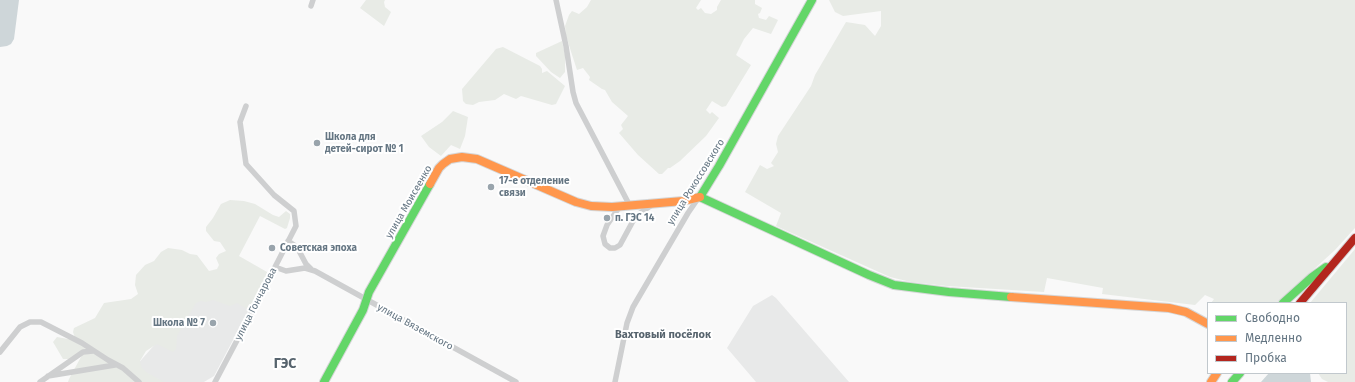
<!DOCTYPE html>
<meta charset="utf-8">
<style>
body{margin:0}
#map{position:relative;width:1355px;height:382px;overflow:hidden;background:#f9f9f9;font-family:"Fira Sans",sans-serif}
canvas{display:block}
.legend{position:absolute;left:1207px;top:302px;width:140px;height:72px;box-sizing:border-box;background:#fff;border:1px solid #c1c8cd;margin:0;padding:5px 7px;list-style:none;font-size:12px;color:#657683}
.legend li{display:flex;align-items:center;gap:8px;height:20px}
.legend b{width:20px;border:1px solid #c1c8cd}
</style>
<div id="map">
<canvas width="1355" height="382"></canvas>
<ul class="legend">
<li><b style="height:5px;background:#63d668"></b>Свободно</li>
<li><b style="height:5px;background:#ff974d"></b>Медленно</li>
<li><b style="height:5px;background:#b3261e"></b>Пробка</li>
</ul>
</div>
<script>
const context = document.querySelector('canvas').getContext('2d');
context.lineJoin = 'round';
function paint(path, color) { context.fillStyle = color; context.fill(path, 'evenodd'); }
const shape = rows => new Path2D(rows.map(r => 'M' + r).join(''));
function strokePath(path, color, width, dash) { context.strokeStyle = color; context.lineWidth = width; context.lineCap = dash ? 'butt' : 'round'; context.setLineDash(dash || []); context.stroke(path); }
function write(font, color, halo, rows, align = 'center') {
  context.font = font + ' "Fira Sans",sans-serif'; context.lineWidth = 4; context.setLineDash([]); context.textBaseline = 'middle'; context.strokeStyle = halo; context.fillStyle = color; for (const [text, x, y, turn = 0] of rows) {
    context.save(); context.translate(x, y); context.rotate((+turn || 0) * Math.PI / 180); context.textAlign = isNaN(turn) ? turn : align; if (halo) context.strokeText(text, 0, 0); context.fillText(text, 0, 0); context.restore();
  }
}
const built = shape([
 [207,280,252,304,214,376,204,382,156,382,135,367,157,342],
 [772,295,776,298,849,382,756,382,727,348,753,306]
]);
const green = shape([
 [366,0,385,0,384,2,385,7,391,12,384,26,360,8],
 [591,0,701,0,696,8,698,10,701,8,705,13,711,14,717,10,717,7,721,0,755,0,755,4,762,8,760,13,758,14,759,18,766,20,769,16,778,20,771,34,753,28,744,39,736,55,751,65,726,106,722,107,712,101,706,110,710,114,712,112,719,118,706,136,680,161,670,168,668,168,662,174,659,174,638,155,619,133,623,129,621,125,628,116,612,102,605,90,602,89,589,80,590,77,583,68,577,70,576,67,566,36,565,26,569,15,572,11,579,14,587,7],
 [829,0,1355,0,1355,228,1335,250,1277,303,1211,303,1214,299,1205,295,1195,305,1102,294,1103,288,1047,278,1044,292,947,286,911,282,890,277,776,226,781,213,745,192,760,165,767,169,774,166,771,163,778,152,776,144,778,136,811,86,815,75,846,22,865,25,875,36,881,26,881,11,843,16,835,12],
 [562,41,565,55,565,72,560,78,551,72,536,56,536,53],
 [503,47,540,66,542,69,542,73,547,71,565,86,556,104,552,105,521,96,516,99,504,94,495,100,479,102,473,105,466,104,463,101,462,89,496,49],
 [453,111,468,117,465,136,460,149,451,145,441,156,429,147,421,136,442,122],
 [230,200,244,201,255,204,273,215,279,217,286,211,290,214,290,218,287,228,285,229,260,216,239,256,267,272,267,277,252,308,247,309,237,303,230,306,213,300,206,302,201,301,196,303,177,336,176,349,173,352,157,344,146,351,140,361,142,368,146,372,164,382,68,382,69,379,82,355,73,359,63,359,53,342,57,337,68,339,75,338,73,332,74,328,95,318,104,303,131,299,138,294,135,285,136,275,145,265,154,261,161,252,168,248,182,250,190,254,197,255,209,271,217,269,219,265,216,258,219,254,226,251,220,242,214,241,206,231,206,227,213,218,221,204],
 [1355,249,1355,382,1328,382,1322,379,1318,373,1346,373,1346,303,1310,303]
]);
const water = shape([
 [0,0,19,0,14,39,11,44,7,46,0,47],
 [1269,373,1310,373,1311,382,1261,382]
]);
const street = shape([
 [556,0,566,46,573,92,576,103,630,206],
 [311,6,313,0],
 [620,206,607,225,603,236,605,244,610,248,615,248,620,245,633,221,640,213,652,205],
 [288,241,297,247,306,264,311,269],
 [275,267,286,271,305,268,315,271,516,382],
 [0,352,20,327,30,322,41,322,82,343,108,360,123,368,139,382],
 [48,376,115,365],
 [40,382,83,352,93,351],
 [215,382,252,312,296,226,294,211,274,195,246,164,240,122,246,106],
 [615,382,627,323,633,307,688,213,699,197]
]);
const fast = shape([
 [700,197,869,275,894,285,949,292,1011,297],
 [700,197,719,166,812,0],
 [1283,303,1312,277,1326,267,1329,268],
 [324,382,363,310,369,292,430,184],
 [1232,382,1240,373]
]);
const slow = shape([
 [430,184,439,168,443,164,450,159,462,157,477,159,576,202,591,206,612,207,683,201,700,197],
 [1011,297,1169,308,1186,312,1208,324],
 [1211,382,1217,373]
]);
const jam = shape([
 [1300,303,1355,238]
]);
const markers = [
 [317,143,4,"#99a4ac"],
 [491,187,4,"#99a4ac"],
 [607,218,4,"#99a4ac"],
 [272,248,4,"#99a4ac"],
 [213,323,4,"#99a4ac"]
];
const poiNames = [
 ["Школа для",325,137],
 ["детей-сирот № 1",325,149],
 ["17-е отделение",499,181],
 ["связи",499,193],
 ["п. ГЭС 14",615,218],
 ["Советская эпоха",280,248],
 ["Школа № 7",205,323,"right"]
];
const streetNames = [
 ["улица Рокоссовского",696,182,-58],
 ["улица Моисеенко",409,202,-60],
 ["улица Гончарова",256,304,-63],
 ["улица Вяземского",415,327,29]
];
const neighbourhoodNames = [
 ["Вахтовый посёлок",663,335]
];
const districtNames = [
 ["ГЭС",285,364]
];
paint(built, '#e8e9e9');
paint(green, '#e8ebe6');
paint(water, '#ced6d9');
strokePath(fast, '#d5d6d7', 10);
strokePath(slow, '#d5d6d7', 10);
strokePath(jam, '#d5d6d7', 10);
strokePath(street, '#cecfd0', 5.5);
strokePath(fast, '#63d668', 8);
strokePath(slow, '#ff974d', 8);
strokePath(jam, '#b3261e', 8);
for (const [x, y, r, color] of markers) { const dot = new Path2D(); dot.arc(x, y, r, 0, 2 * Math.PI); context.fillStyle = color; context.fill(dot); strokePath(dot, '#fff', 1.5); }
write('bold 10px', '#657683', '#fff', poiNames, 'left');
write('10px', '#657683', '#fff', streetNames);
write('bold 11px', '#57646e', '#fff', neighbourhoodNames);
write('bold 14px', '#57646e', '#fff', districtNames);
</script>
